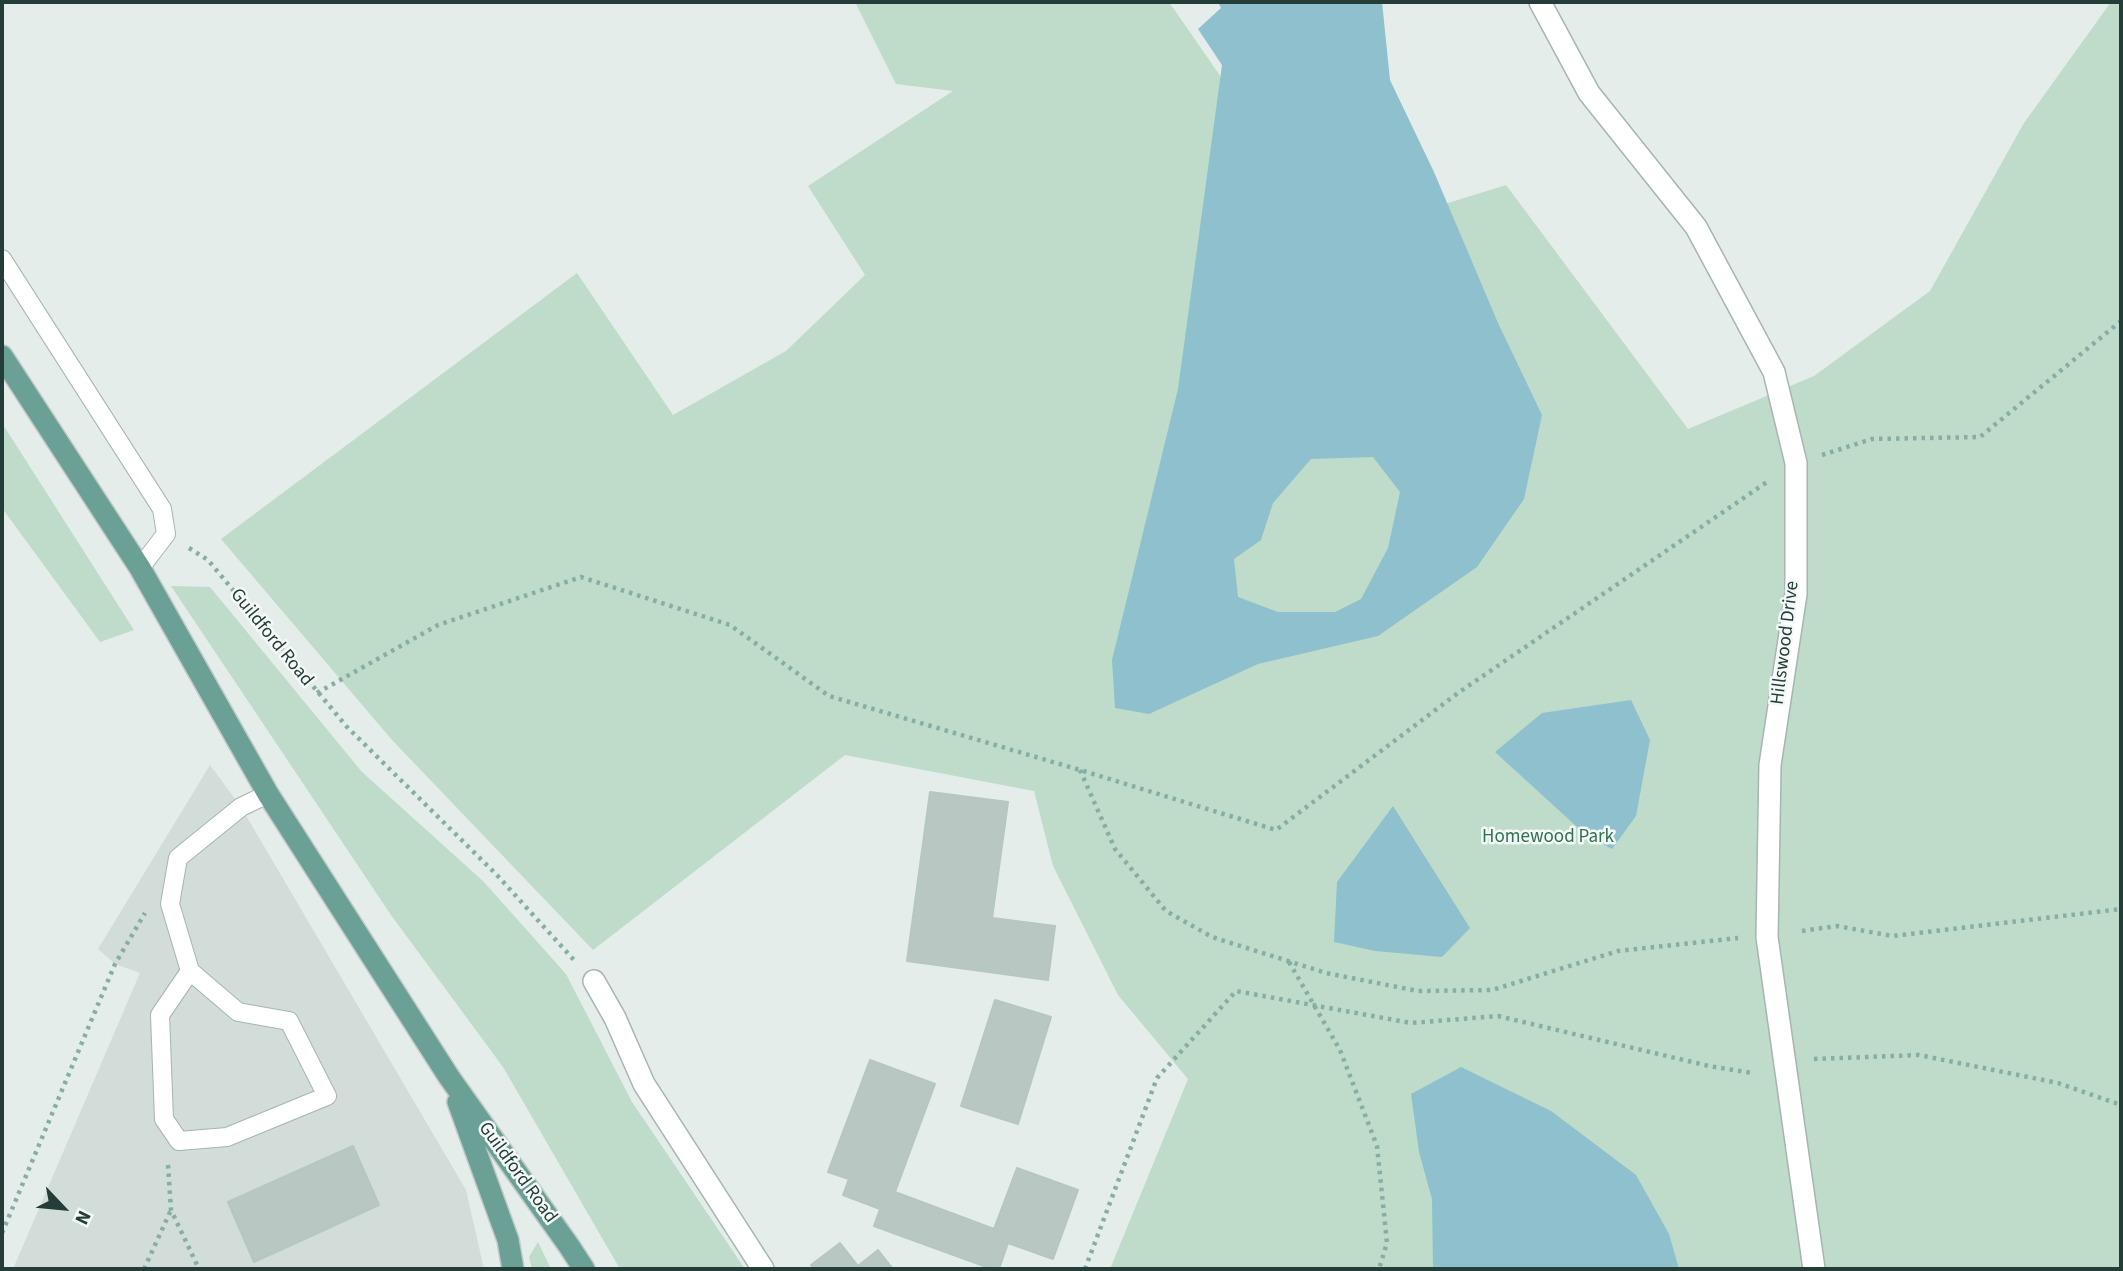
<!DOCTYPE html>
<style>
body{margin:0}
#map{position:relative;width:2123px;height:1271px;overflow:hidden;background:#e4ede9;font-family:"Source Sans 3",sans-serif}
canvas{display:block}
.frame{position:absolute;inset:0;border:4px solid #243d38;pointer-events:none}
.north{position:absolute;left:28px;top:1173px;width:70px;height:70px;-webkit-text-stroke:5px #f4f9f7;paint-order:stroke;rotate:116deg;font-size:19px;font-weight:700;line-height:28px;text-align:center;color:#243d38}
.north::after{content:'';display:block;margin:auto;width:24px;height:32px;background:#243d38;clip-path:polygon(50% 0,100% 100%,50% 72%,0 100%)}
</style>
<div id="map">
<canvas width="2123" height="1271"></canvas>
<div class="frame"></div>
<div class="north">N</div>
</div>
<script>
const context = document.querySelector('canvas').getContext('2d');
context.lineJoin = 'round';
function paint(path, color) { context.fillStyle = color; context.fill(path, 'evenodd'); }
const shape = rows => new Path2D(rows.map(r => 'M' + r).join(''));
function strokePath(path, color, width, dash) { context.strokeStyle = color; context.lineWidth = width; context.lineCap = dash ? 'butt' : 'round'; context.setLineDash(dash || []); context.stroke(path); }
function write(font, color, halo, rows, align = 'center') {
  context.font = font + ' "Source Sans 3",sans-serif'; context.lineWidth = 5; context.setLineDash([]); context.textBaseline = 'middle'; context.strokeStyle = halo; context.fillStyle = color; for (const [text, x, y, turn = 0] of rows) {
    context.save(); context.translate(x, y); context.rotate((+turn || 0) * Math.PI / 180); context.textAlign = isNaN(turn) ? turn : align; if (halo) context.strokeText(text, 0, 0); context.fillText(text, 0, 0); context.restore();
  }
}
const built = shape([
 [210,765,241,807,466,1190,484,1269,13,1269,140,973,115,964,98,949]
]);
const green = shape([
 [855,2,1169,2,1221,77,1194,282,1506,185,1688,429,1814,376,1930,291,2024,123,2111,2,2121,2,2121,1269,1110,1269,1188,1079,1118,995,1053,866,1034,791,845,755,593,950,392,740,221,539,577,273,673,415,786,351,865,275,808,186,953,91,896,84],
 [2,423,134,630,100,642,2,508],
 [171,586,210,587,362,772,483,881,566,974,632,1102,745,1269,620,1269,503,1067,391,915],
 [538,1242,551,1269,532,1269,529,1257]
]);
const water = shape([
 [1218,2,1382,2,1390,80,1434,172,1498,323,1542,415,1524,499,1477,567,1378,636,1258,664,1149,714,1115,708,1112,660,1178,389,1222,65,1198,29,1221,8],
 [1373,457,1400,492,1388,548,1361,599,1335,612,1278,612,1238,597,1234,559,1261,540,1273,503,1311,459],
 [1631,700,1650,740,1636,816,1612,849,1587,836,1495,752,1542,713],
 [1393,806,1470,928,1442,957,1375,951,1334,942,1337,882],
 [1461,1067,1551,1111,1636,1175,1669,1234,1679,1269,1433,1269,1432,1199,1419,1152,1411,1094]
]);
const building = shape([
 [930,792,1008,802,992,918,1055,926,1048,980,907,961,930,792],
 [995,1000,1051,1017,1018,1124,961,1106,995,1000],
 [870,1060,935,1084,895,1192,994,1229,1017,1168,1078,1190,1053,1259,1008,1243,999,1269,992,1269,874,1226,880,1209,843,1195,849,1179,828,1172,870,1060],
 [353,1146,379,1205,254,1262,228,1202,353,1146],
 [840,1243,858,1266,878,1250,893,1269,814,1269,811,1265,840,1243]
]);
const path = shape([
 [1822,455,1872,439,1980,437,2121,321],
 [189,548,208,560,347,727,496,874,574,960],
 [317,693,438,625,581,577,730,625,829,696,1080,770,1276,830,1458,693,1767,482],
 [1080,770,1115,849,1166,911,1212,937,1326,973,1418,991,1492,990,1618,951,1738,938],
 [1802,931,1837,926,1893,936,2121,909],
 [1289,962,1340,1050,1377,1146,1387,1243,1379,1269],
 [1814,1059,1919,1055,2058,1083,2121,1105],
 [168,1165,171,1210,199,1269],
 [2,1233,115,964,145,913],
 [144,1269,171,1210],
 [1085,1269,1157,1078,1236,991,1411,1023,1498,1016,1709,1066,1752,1073]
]);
const service = shape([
 [2,259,162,509,166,534,140,568],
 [190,971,160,1015,164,1119,179,1141,227,1137,327,1096,289,1021,238,1012,190,971,170,904,178,858,241,807,268,794]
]);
const minor = shape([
 [1540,2,1589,93,1696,227,1774,372,1796,463,1796,594,1770,765,1767,937,1814,1269],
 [594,981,615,1018,644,1084,763,1269]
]);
const primary = shape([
 [2,356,140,568,268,794,449,1077,569,1246,584,1269],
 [458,1102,508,1240,513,1269]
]);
const streetNames = [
 ["Guildford Road",271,638,51],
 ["Hillswood Drive",1786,643,-83],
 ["Guildford Road",517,1173,54]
];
const parkNames = [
 ["Homewood Park",1548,838]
];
paint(built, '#d2dcd8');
paint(green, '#bedcc9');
paint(water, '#8fc0ce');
paint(building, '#b9c7c3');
strokePath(building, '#b6c6c1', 2);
strokePath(service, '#a7b5b0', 20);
strokePath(minor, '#a7b5b0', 24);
strokePath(primary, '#c2c9c7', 24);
strokePath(path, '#86aea5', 4.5, [3.5, 5]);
strokePath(service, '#fff', 18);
strokePath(minor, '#fff', 21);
strokePath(primary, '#6ba096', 21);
write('19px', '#243d38', '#f4f9f7', streetNames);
write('19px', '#30724f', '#f4f9f7', parkNames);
</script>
